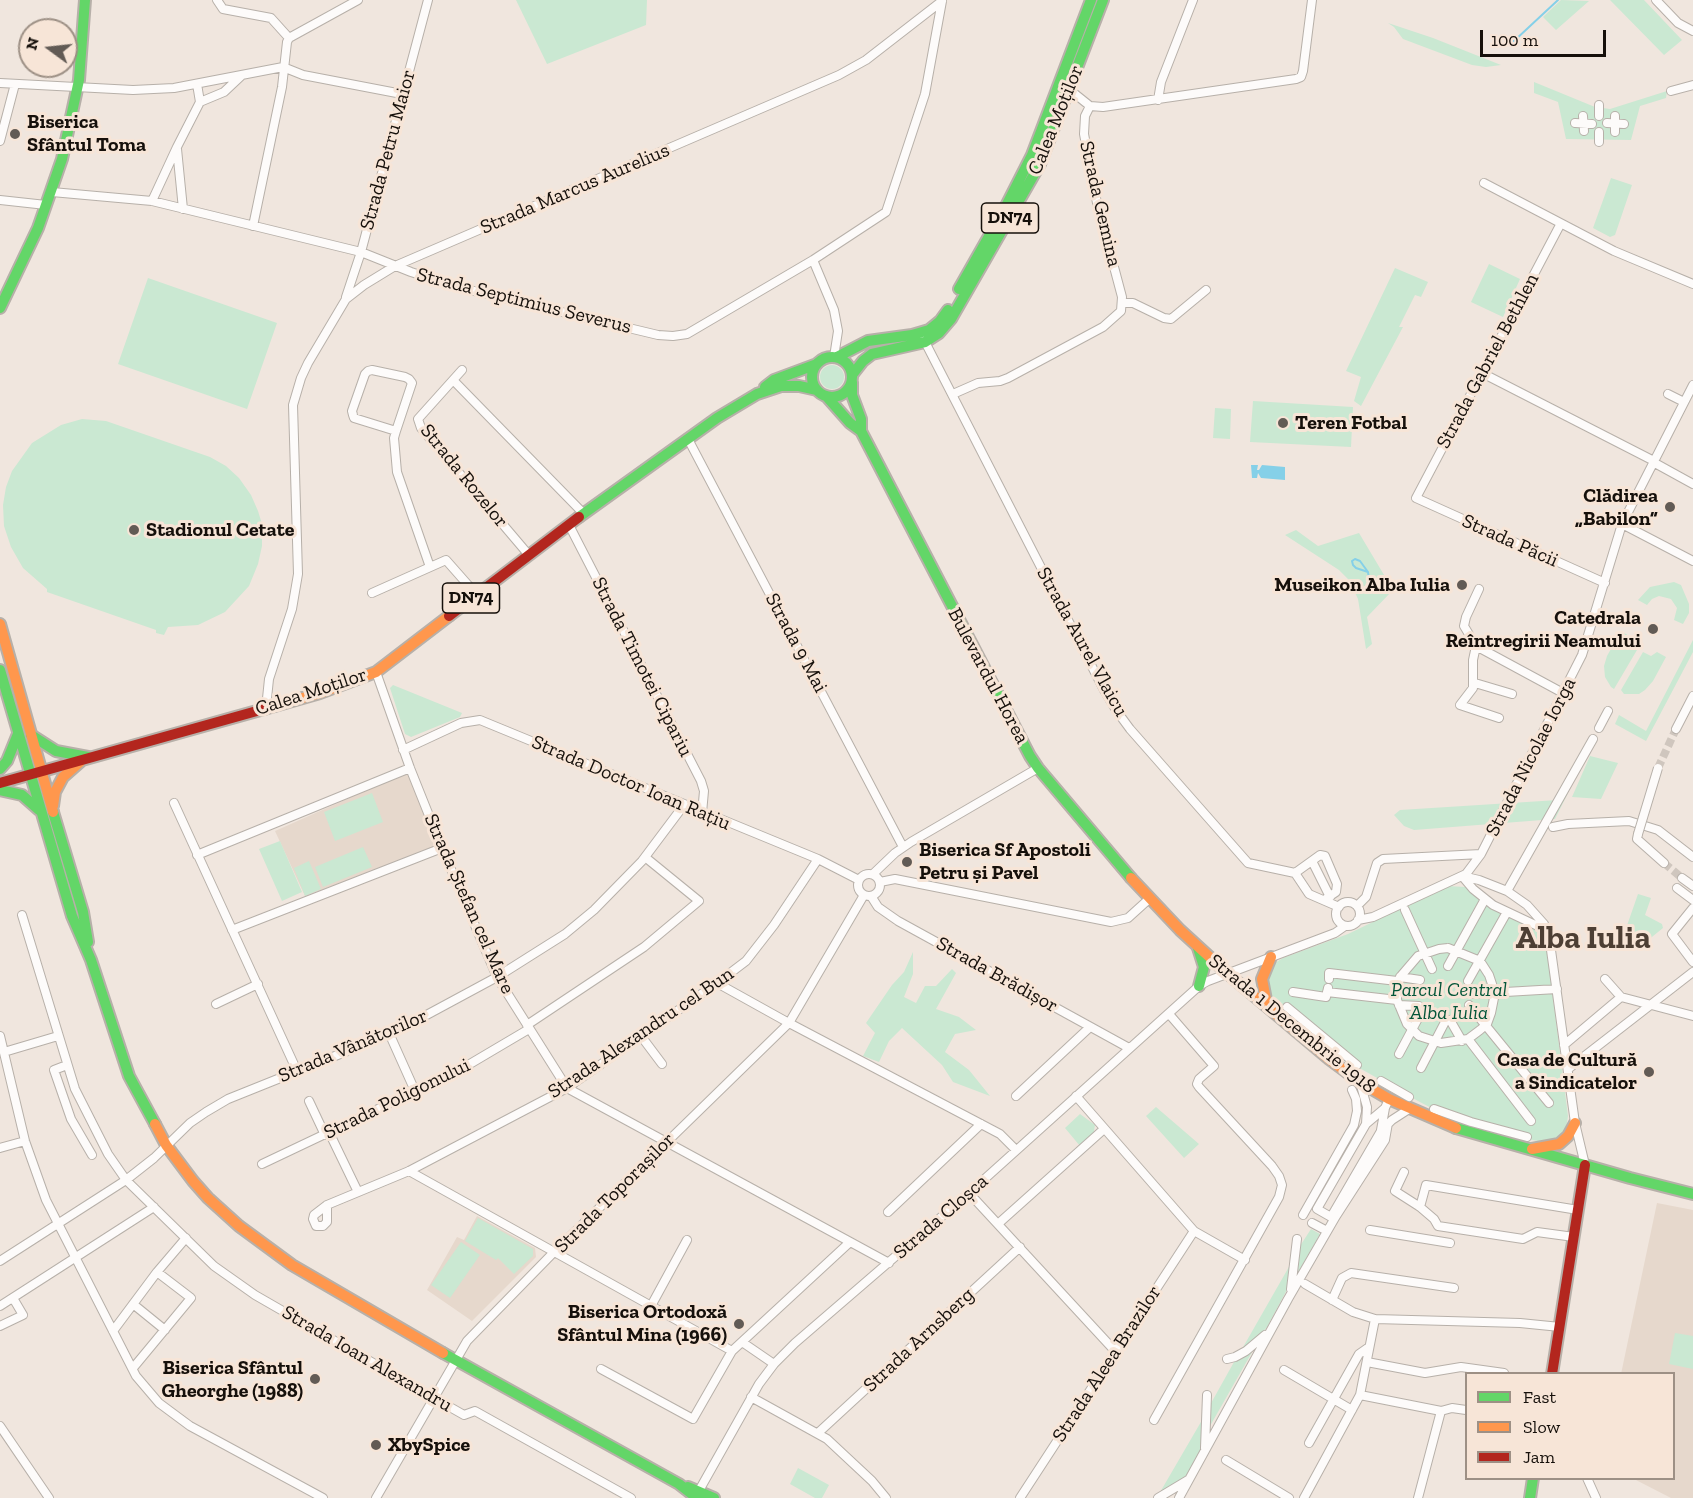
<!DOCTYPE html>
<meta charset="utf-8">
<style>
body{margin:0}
#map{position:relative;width:1693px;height:1498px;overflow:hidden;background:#f0e6de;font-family:"Zilla Slab",serif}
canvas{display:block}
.legend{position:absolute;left:1465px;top:1372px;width:210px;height:108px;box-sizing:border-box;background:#f7e5d7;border:2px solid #9d9085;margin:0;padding:8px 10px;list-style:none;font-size:18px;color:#16100b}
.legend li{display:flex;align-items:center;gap:12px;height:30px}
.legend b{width:30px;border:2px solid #9d9085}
.north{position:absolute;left:18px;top:18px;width:60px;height:60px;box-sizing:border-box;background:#f7e5d7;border:2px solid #9d9085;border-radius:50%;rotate:285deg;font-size:16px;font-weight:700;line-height:24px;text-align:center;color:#16100b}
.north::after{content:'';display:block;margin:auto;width:21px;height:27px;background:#625b55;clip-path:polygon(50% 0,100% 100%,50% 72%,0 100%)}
.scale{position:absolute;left:1480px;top:30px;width:126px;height:27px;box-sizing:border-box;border:3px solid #16100b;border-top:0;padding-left:8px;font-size:18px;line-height:21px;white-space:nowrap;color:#16100b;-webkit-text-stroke:4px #f7e5d7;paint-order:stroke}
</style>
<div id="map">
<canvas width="1693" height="1498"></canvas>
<ul class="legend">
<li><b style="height:8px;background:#63d668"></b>Fast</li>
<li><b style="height:8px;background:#ff974d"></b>Slow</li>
<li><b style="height:8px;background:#b3261e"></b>Jam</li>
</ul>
<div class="north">N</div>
<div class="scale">100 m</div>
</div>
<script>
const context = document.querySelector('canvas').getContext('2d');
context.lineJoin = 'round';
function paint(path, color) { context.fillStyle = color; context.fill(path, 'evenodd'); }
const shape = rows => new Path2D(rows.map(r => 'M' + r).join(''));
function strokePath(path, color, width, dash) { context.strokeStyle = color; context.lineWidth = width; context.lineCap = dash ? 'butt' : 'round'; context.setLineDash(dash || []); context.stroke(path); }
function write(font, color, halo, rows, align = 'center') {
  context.font = font + ' "Zilla Slab",serif'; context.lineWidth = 6; context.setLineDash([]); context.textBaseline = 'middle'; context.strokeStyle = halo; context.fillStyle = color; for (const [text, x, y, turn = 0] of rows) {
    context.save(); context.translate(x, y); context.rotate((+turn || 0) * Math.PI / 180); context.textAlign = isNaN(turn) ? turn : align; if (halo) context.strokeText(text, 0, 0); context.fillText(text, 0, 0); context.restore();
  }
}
const education = shape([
 [408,772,438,847,305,896,275,831],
 [1657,1203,1693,1210,1693,1498,1671,1498,1634,1479,1674,1478,1674,1374,1621,1374],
 [477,1216,535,1248,536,1257,472,1321,427,1290,457,1237,464,1240]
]);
const green = shape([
 [516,0,647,0,646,25,547,64],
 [1561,0,1589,1,1556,30,1543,17],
 [1610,0,1644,0,1682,40,1664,55],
 [1388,23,1433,38,1501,65,1486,67,1472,65,1403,39,1394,27],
 [1534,82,1595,107,1610,109,1667,91,1666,98,1640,106,1631,140,1566,139,1558,102,1534,93],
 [1611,178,1632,185,1615,235,1610,237,1593,228],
 [1489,264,1520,279,1503,317,1471,302],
 [1395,268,1428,282,1421,297,1415,295,1399,327,1403,327,1361,406,1354,401,1361,377,1346,371],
 [148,278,277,323,247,409,118,364],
 '820 377a12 12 0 1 1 24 0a12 12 0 1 1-24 0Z',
 [1253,401,1353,407,1351,447,1250,442],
 [1215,408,1231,409,1230,439,1213,438],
 [82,419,106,421,210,457,226,466,239,478,251,495,258,511,262,524,262,546,258,564,249,586,225,612,198,625,168,627,164,635,156,633,156,630,47,592,47,589,23,568,11,547,4,526,3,505,6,487,12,471,32,443,61,425],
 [1296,530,1318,546,1359,533,1393,590,1367,617,1372,644,1366,649,1358,599,1349,580,1339,570,1285,535],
 [1674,582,1681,585,1689,604,1689,613,1683,624,1674,620,1677,608,1671,599,1659,596,1652,599,1647,605,1638,600,1650,587],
 [1621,631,1631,637,1629,644,1637,650,1614,689,1611,687,1605,677,1604,666,1607,656],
 [1693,640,1693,652,1646,741,1615,724,1619,715,1646,731],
 [1643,652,1651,656,1657,652,1666,657,1653,681,1645,690,1639,694,1624,694,1621,690],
 [393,685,462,713,460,717,411,737,405,734,390,688],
 [1590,756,1618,763,1601,799,1572,797],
 [372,793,383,822,335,841,324,812],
 [1568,793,1555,819,1414,830,1404,826,1394,815,1400,810,1558,800],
 [280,841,302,892,282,901,259,849],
 [363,847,372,867,323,887,315,867],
 [309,861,321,889,305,896,294,868],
 [1447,886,1466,887,1481,900,1536,926,1543,934,1546,942,1568,1116,1566,1129,1559,1138,1543,1142,1528,1139,1437,1111,1418,1101,1354,1065,1315,1034,1276,1001,1268,991,1266,981,1273,964,1283,958,1348,934],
 [1638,894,1651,898,1645,915,1662,924,1663,928,1642,945,1623,937],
 [913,952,913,974,904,997,916,1003,925,986,936,986,952,969,956,973,936,1009,959,1017,976,1030,955,1034,945,1052,969,1070,990,1096,953,1082,942,1065,902,1028,889,1041,879,1062,863,1056,875,1033,866,1023,892,985,904,972],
 [1156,1107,1199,1144,1184,1158,1146,1116],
 [1080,1114,1095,1125,1092,1143,1085,1152,1065,1128],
 [478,1218,533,1249,533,1256,514,1274,498,1258,496,1260,465,1241],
 [1311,1229,1320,1234,1296,1276,1300,1246],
 [461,1242,480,1255,450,1298,431,1285],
 [1294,1258,1289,1286,1267,1327,1259,1337,1242,1349],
 [1675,1333,1693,1336,1693,1369,1669,1364],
 [1255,1347,1210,1426,1210,1405,1234,1362],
 [1205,1415,1202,1449,1186,1479,1159,1494],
 [798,1468,829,1485,822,1498,815,1498,790,1484]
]);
const water = shape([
 [1251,465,1258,465,1257,470,1259,470,1262,465,1285,467,1285,480,1261,478,1258,473,1257,478,1252,478]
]);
const stream = shape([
 [1514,41,1558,0],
 [1368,572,1360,561,1355,559,1352,561,1353,565,1356,568,1368,572,1370,586,1373,588,1375,585,1373,581]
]);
const streetTunnel = shape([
 [1658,768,1676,729],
 [1664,863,1682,878]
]);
const street = shape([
 [217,0,223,9,271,18,289,38],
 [1656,0,1678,23,1693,31],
 [283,67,303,75,402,94],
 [0,83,133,90,174,88,283,67],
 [1671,91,1693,85],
 [1068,92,1075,94,1090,106,1103,107,1296,79,1301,77,1303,71,1312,0],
 [1158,100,1161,82,1193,0],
 [200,102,224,92,241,76],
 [1599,105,1599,116],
 [1583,116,1584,131],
 [1615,116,1615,132],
 [1575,123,1592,124],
 [1607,123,1624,124],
 [1599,132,1599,142],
 [0,141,15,84],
 [177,149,183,209],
 [1484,183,1614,251,1693,284],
 [52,192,152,201,361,252,411,272,453,286,658,335,673,336,687,334,813,260,886,212,925,94,942,1],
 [0,200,46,205],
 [152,201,177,147,200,102,197,84],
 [1560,225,1416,498,1605,583],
 [253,226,282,87,287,42,289,38,358,0],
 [813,260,834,310,838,331,834,357],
 [346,297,361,252,428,0],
 [1123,303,1133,303,1164,318,1171,319,1206,290],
 [923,338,1104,690,1116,710,1130,729,1248,863,1295,873,1309,894,1339,907],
 [462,370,418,419,421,428,528,554],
 [1482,373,1654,461],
 [453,380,584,514],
 [953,394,978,383,1000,381,1008,378,1103,327,1121,311,1122,297,1097,203,1084,134,1085,116,1090,106],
 [1668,394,1684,402],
 [396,431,354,418,353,415,352,411,365,374,368,371,372,370,405,377,409,379,412,383,396,431,394,438,397,472,430,567],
 [688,439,903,847],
 [1653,462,1693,484],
 [1622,524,1693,561],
 [569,525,701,781,704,791,702,813],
 [1479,589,1466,617,1464,626,1476,646,1563,693],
 [372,593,446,560,476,594],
 [1476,646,1473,660,1473,688,1460,705,1499,718],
 [376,672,410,768,442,848,497,977,567,1088,889,1263],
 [1475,683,1512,694],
 [266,708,269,679,292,609,298,574,293,405,301,378,308,363,346,299,364,285,395,266,839,75,866,60,942,1],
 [1599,728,1608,711],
 [1676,729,1693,696],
 [403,750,461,723,480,720,818,859,859,880],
 [174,803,297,1071],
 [1553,827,1568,824,1629,821,1658,830,1693,857],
 [1638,834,1637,839,1664,863],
 [197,855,410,768],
 [1312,861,1330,897],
 [1295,873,1320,855,1325,856,1337,884,1336,892,1324,900],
 '858 885a11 11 0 1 1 22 0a11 11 0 1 1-22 0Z',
 [873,874,895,853,911,842,1038,768],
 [1462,876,1479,880,1507,891,1527,905,1544,924,1550,943,1575,1123,1585,1165],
 [1462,876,1473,889,1493,905,1546,930],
 [1682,878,1693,886],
 [880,882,895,879,1111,922,1128,918,1149,899],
 [1677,888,1693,900],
 [1507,891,1593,739],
 [871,896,878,907,898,921,1129,1048],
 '1336 914a12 12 0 1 1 24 0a12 12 0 1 1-24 0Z',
 [1357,906,1366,897,1377,863,1383,859,1481,854,1582,655,1622,524,1693,385],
 [1693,908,1672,934,1693,962],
 [1405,910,1432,969],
 [22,915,75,1089,108,1154,126,1180,214,1266,255,1295,434,1398,464,1415,475,1411,631,1498],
 [1358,920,1373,917,1466,874,1481,854],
 [232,930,442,848],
 [1448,948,1480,961,1489,975,1495,993,1491,1013,1487,1024,1480,1030,1468,1039,1441,1043,1419,1036,1407,1024,1397,1000,1397,987,1400,977,1418,956,1439,949,1448,948],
 [1448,966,1485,899],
 [1400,977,1420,980],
 [1329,979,1329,973,1397,981],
 [1605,979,1621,997],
 [1468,981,1507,912],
 [717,983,789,1023,1000,1134,1016,1150],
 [1293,992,1326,997,1328,988],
 [1327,992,1397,1000],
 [1471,994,1557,989],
 [216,1004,258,984],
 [1399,1005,1419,1006],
 [1469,1005,1549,1103],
 [1287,1007,1357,1065],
 [1450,1020,1462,1041],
 [527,1025,644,947,699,901,645,857],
 [389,1033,415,1091],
 [0,1036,25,1141,46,1200,136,1376,159,1403,190,1426,323,1498],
 [641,1036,662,1064],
 [1468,1039,1531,1121],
 [1564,1045,1621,997,1693,1016],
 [4,1052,58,1036],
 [1399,1054,1422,1011],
 [67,1065,54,1070,71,1119,92,1155],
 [1421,1068,1445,1022],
 [1568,1069,1693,972],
 [1381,1081,1409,1097],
 [1360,1082,1367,1107,1366,1124,1317,1209,1331,1217,1381,1131,1392,1120,1409,1109],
 [1016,1096,1090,1027],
 [1076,1096,1194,1231,1245,1260],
 [309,1101,325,1135],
 [1434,1109,1471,1122,1527,1137],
 [1366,1124,1385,1108],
 [1381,1130,1385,1108,1389,1099],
 [329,1132,358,1192],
 [0,1148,25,1141],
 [262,1164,458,1071,529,1029],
 [409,1171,732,1351],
 [1404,1172,1395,1191,1420,1207,1434,1219,1438,1226,1523,1239,1537,1232,1574,1237],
 [969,1193,1115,1351],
 [327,1205,327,1222,323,1226,316,1226,313,1219,314,1215,327,1205,409,1171,567,1088,717,983,746,961,774,925,818,859],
 [1420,1207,1426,1185,1578,1210],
 [888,1212,981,1124],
 [1303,1215,1354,1125,1357,1111,1356,1099,1352,1090],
 [999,1223,1104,1129],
 [1312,1223,1327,1231],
 [1370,1230,1450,1243],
 [0,1261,126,1180,154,1158,190,1123,206,1112,228,1099,360,1046,421,1018,497,977,565,934,594,910,642,861,684,805],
 [1305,1284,1353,1312,1375,1319,1520,1323,1560,1327],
 [1291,1289,1297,1239],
 [1332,1300,1342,1278,1351,1273,1454,1288],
 [133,1304,165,1330],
 [0,1306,154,1207],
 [651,1306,687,1240],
 [0,1326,23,1315,13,1298],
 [113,1331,157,1272,186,1238],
 [742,1342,774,1364],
 [1227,1359,1235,1357,1246,1351,1265,1335],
 [1367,1362,1425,1373,1461,1367,1504,1373],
 [133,1368,191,1298,157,1272],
 [601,1369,693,1419,732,1351,850,1242],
 [1284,1370,1352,1410],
 [1360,1395,1441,1411,1452,1408,1466,1410],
 [751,1397,827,1439,872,1481,886,1498],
 [1154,1420,1279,1197,1282,1185,1279,1176,1272,1166,1199,1087,1197,1084,1199,1079,1214,1066,1169,1014],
 [0,1426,49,1498],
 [818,1433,1020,1247],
 [1309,1443,1359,1354,1369,1347],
 [1205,1448,1207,1395],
 [1226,1460,1289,1498],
 [1587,1478,1596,1498],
 [696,1496,759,1384,774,1364,795,1343,969,1193,1199,986,1208,981,1335,933,1345,926],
 [376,1498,467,1341,554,1252,789,1023,864,895],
 [1020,1498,1194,1231],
 [1158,1498,1188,1480],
 [1179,1498,1288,1299,1336,1216,1385,1140,1388,1123],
 [1304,1498,1360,1395,1375,1319],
 [1418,1498,1441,1411]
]);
const fast = shape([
 [959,289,1004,210,1032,155,1091,0],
 [0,308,38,228,62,159,79,80,85,0],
 '812 377a20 20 0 1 1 40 0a20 20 0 1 1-40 0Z',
 [837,357,868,341,912,335,929,330,940,321,948,310],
 [852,375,863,361,872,354,925,342,939,333,951,319,1040,164,1103,0],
 [852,382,852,395,861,419,861,431,1030,756,1038,768,1131,878],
 [765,387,774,380,817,364],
 [827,397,850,423,861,431],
 [579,517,717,418,757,394,781,386,799,386,817,390],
 [0,670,72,916,91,960,129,1076,155,1124],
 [31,735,56,751,88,757],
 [0,769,7,761,18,734],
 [0,790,22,795,39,810],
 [53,812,83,912,88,942],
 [1198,948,1204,967,1199,986],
 [1456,1128,1630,1178,1693,1194],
 [443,1353,679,1484,697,1498],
 [688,1487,714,1498],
 [1530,1498,1533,1478]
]);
const slow = shape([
 [0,624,53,812],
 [264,709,320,693,376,672,449,616],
 [53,806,55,792,63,777,80,762],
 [1131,878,1180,930,1227,973,1329,1059,1360,1082,1389,1099,1456,1128],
 [1267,1005,1262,979,1271,957],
 [155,1124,166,1145,193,1181,208,1198,239,1226,292,1265,443,1353],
 [1532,1149,1559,1144,1568,1136,1575,1123]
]);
const jam = shape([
 [449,616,579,517],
 [0,783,264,709],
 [1552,1374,1585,1165]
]);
const streetBridge = shape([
 [1638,834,1658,768]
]);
const markers = [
 [15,134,6,"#625b55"],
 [1283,423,6,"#625b55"],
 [1670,507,6,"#625b55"],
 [134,530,6,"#625b55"],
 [1462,585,6,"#625b55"],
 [1653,629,6,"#625b55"],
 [907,862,6,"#625b55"],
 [1649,1072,6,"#625b55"],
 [739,1324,6,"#625b55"],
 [315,1379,6,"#625b55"],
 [376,1445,6,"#625b55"]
];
const shields = [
 [1010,218,57],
 [471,598,57]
];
const shieldNames = [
 ["DN74",1010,218],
 ["DN74",471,598]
];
const streetNames = [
 ["Calea Moților",1056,120,-68],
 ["Strada Petru Maior",388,150,-75],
 ["Strada Marcus Aurelius",575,189,-23],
 ["Strada Gemina",1100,204,77],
 ["Strada Septimius Severus",524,301,14],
 ["Strada Gabriel Bethlen",1488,361,-62],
 ["Strada Rozelor",464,476,51],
 ["Strada Păcii",1510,541,24],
 ["Strada Aurel Vlaicu",1082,642,61],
 ["Strada 9 Mai",796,643,62],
 ["Strada Timotei Cipariu",642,667,63],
 ["Bulevardul Horea",988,676,62],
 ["Calea Moților",311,692,-18],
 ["Strada Nicolae Iorga",1531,757,-63],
 ["Strada Doctor Ioan Rațiu",631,783,23],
 ["Strada Ștefan cel Mare",469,904,66],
 ["Strada Brădișor",997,975,29],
 ["Strada 1 Decembrie 1918",1292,1024,39],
 ["Strada Alexandru cel Bun",641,1033,-34],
 ["Strada Vânătorilor",353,1046,-23],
 ["Strada Poligonului",397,1099,-26],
 ["Strada Toporașilor",615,1193,-45],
 ["Strada Cloșca",941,1217,-41],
 ["Strada Arnsberg",919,1340,-43],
 ["Strada Ioan Alexandru",367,1359,30],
 ["Strada Aleea Brazilor",1107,1364,-57]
];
const poiNames = [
 ["Biserica",27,122,"left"],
 ["Sfântul Toma",27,145,"left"],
 ["Teren Fotbal",1295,423,"left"],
 ["Clădirea",1658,496],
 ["„Babilon”",1658,519],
 ["Stadionul Cetate",146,530,"left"],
 ["Museikon Alba Iulia",1450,585],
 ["Catedrala",1641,618],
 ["Reîntregirii Neamului",1641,641],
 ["Biserica Sf Apostoli",919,850,"left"],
 ["Petru și Pavel",919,873,"left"],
 ["Casa de Cultură",1637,1060],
 ["a Sindicatelor",1637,1083],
 ["Biserica Ortodoxă",727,1312],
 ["Sfântul Mina (1966)",727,1335],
 ["Biserica Sfântul",303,1368],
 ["Gheorghe (1988)",303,1391],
 ["XbySpice",388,1445,"left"]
];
const parkNames = [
 ["Parcul Central",1449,990],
 ["Alba Iulia",1449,1013]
];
const townNames = [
 ["Alba Iulia",1583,939]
];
paint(education, '#e6d8cc');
paint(green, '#cae8d2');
paint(water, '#85d0e8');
strokePath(stream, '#85d0e8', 2);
strokePath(streetTunnel, '#cfc6be', 8, [8, 4]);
strokePath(street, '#b7b0a9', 10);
strokePath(fast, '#b7b0a9', 14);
strokePath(slow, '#b7b0a9', 14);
strokePath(jam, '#b7b0a9', 14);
strokePath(street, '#fdfbfa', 8);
strokePath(fast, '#63d668', 10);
strokePath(slow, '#ff974d', 10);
strokePath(jam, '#b3261e', 10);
strokePath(streetBridge, '#b7b0a9', 10, []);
strokePath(streetBridge, '#fdfbfa', 8);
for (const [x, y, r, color] of markers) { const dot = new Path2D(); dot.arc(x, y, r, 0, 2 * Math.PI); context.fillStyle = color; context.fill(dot); strokePath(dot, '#f7e5d7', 2); }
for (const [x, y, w] of shields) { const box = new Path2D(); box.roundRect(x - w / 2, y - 15, w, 30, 4.5); context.fillStyle = '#f7e5d7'; context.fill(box); strokePath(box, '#16100b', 1.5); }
write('bold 18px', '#16100b', null, shieldNames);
write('20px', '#16100b', '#f7e5d7', streetNames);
write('bold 20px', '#16100b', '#f7e5d7', poiNames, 'right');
write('italic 20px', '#035538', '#f7e5d7', parkNames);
write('bold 32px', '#4d3f34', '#f7e5d7', townNames);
</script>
